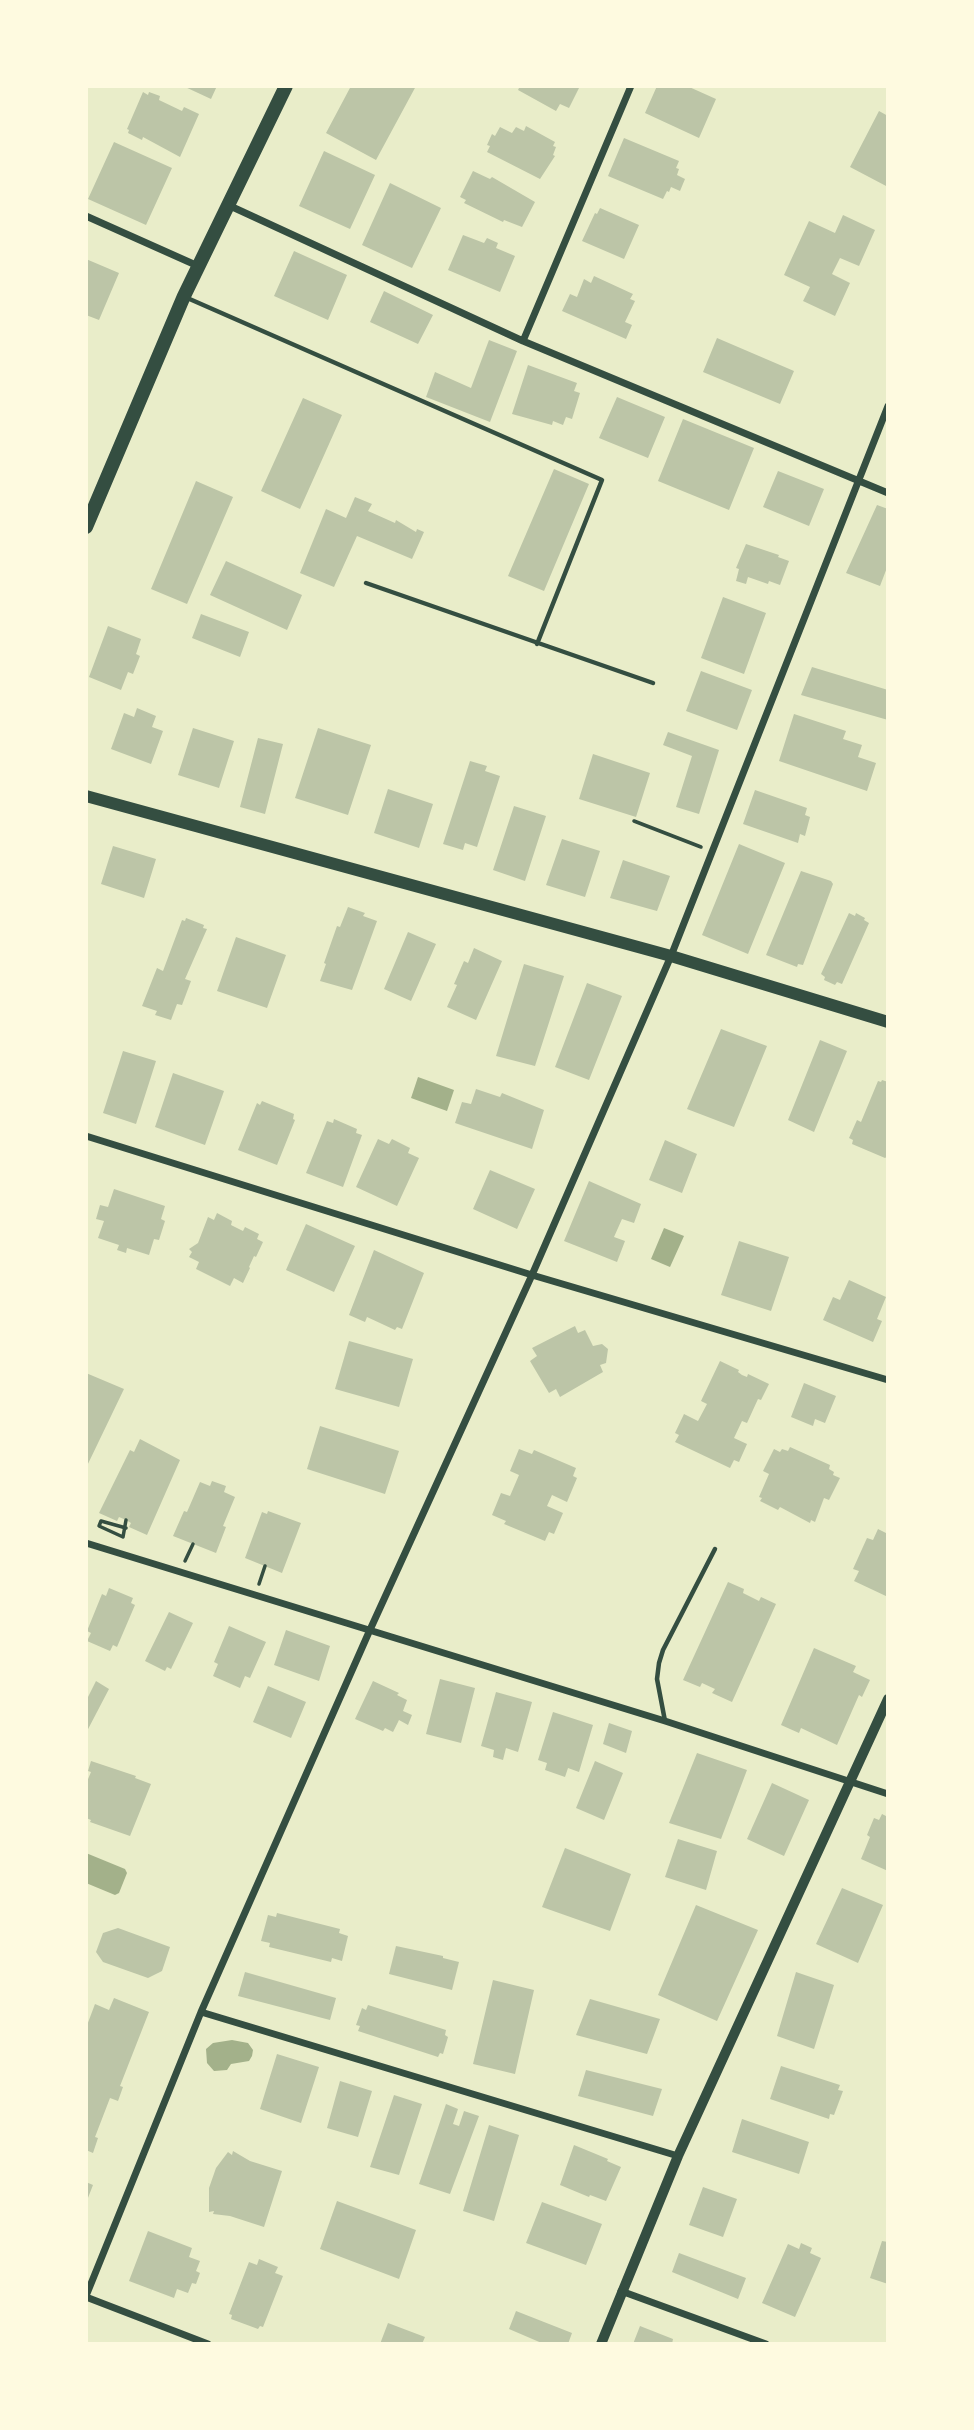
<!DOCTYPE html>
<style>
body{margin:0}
#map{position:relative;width:974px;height:2430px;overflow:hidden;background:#e9edc9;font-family:"IBM Plex Serif",serif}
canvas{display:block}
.frame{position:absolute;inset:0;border:88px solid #fefae0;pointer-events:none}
</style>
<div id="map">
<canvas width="974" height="2430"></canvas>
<div class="frame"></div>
</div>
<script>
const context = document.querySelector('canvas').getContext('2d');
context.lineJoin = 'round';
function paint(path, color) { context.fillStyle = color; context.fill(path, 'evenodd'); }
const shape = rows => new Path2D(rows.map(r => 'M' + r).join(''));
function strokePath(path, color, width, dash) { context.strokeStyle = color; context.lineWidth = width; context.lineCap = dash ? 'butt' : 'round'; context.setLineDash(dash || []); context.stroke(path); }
const water = shape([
 [418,1077,454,1090,447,1111,411,1098],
 [664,1228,684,1236,670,1267,651,1259],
 [86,1853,125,1869,127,1873,119,1893,115,1895,86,1883],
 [232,2040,248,2043,253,2050,252,2056,249,2061,231,2064,227,2070,214,2071,207,2063,206,2049,213,2043]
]);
const building = shape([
 [183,86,217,86,211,99],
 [351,86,416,86,376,160,326,133],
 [520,86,580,86,569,108,560,104,556,111,518,90],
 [657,86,687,86,716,99,699,138,645,113],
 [143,92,148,95,149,92,160,96,159,100,182,111,184,107,199,114,180,157,143,137,142,140,128,133,129,130,127,129],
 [879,111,888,116,888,187,850,167],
 [526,126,555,142,553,146,556,147,553,155,555,156,540,179,487,152,490,146,487,145,492,134,495,136,500,127,512,133,516,127,524,131],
 [624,138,679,161,676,168,679,169,677,175,685,179,680,191,671,187,669,192,667,191,663,199,608,176],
 [114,142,172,168,146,225,88,199],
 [324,151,375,175,350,229,299,206],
 [473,171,490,179,492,177,535,202,522,227,504,220,503,222,464,203,466,200,460,197],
 [390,183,441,208,412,268,362,245],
 [600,208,639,225,624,259,582,241,595,213,597,214],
 [843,215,875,230,859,266,840,258,832,274,850,283,835,316,803,301,810,287,784,275,809,221,835,233],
 [463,235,484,243,487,238,498,243,496,248,515,256,500,292,448,270],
 [294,251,347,275,328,320,274,296],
 [86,259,119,273,99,320,86,315],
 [594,276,633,294,630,299,635,301,625,322,632,325,626,339,562,311,570,294,577,297,584,279,591,283],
 [384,291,433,315,418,344,370,322],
 [717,338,794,371,780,404,703,372],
 [489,340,517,351,490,422,426,397,435,372,471,388],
 [528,365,577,383,574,391,580,393,572,419,566,417,563,425,553,421,552,425,512,414],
 [617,397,665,417,648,458,599,438],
 [303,398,342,415,300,509,261,491],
 [683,419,754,448,729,510,658,481],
 [554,469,589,484,544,591,508,576],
 [778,471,824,489,809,526,763,507],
 [196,481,233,497,187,604,151,589],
 [355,497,372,504,368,511,395,523,396,520,416,532,417,529,424,532,412,559,357,536,334,587,300,573,326,509,346,518],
 [877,505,888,509,888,565,880,586,846,573],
 [746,544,779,555,778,557,789,561,780,585,769,581,768,584,748,577,746,584,736,581,739,569,736,568],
 [226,561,302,595,287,630,210,595],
 [723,597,766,613,744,674,701,658],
 [201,614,249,632,240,657,192,638],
 [108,626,141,639,136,654,140,656,133,674,128,672,121,690,89,677],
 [812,667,888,690,888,720,801,695],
 [701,671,752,690,737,730,686,711],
 [137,708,156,716,152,727,163,731,151,764,111,749,124,713,134,717],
 [794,714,846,731,843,739,862,745,858,757,876,763,867,791,779,761],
 [193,728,234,741,219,788,178,775],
 [318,728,371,745,348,815,295,798],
 [668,732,719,750,699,814,676,807,692,756,663,745],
 [258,738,283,744,265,814,240,807],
 [593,754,650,773,636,817,579,799],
 [470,761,487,766,485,771,500,776,477,847,465,843,463,850,443,844],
 [388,789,433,804,419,848,374,833],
 [755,790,807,808,805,815,810,817,805,836,800,834,798,843,743,824],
 [514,806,546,816,525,881,493,870],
 [562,839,600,851,585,897,546,885],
 [739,844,785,863,748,954,702,935],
 [113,846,156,859,144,898,101,884],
 [623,860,670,876,657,911,610,898],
 [801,871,831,881,833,884,803,965,798,964,797,967,766,955],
 [348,907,365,913,363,916,377,921,352,990,320,981,326,964,324,963,337,926,340,927],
 [849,913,855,916,856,913,865,918,864,920,869,923,842,984,837,982,835,985,824,980,825,977,821,974],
 [186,918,204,925,203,928,207,929,185,979,191,981,182,1005,177,1004,171,1020,155,1015,157,1011,142,1006,157,968,163,971,182,920,185,921],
 [408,932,436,944,411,1001,384,989],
 [236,937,286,955,267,1008,217,991],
 [474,948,502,961,476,1020,447,1007,457,985,454,984,464,961,468,963],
 [524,964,564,976,535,1066,496,1056],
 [587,983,622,996,589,1080,555,1067],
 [721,1029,767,1046,734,1127,687,1109],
 [820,1040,847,1051,814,1132,788,1120],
 [123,1051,156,1061,136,1124,103,1113],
 [173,1073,224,1091,205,1145,155,1127],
 [882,1080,888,1082,888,1156,885,1158,852,1144,853,1140,849,1138,857,1120,861,1122,878,1081,881,1082],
 [476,1089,500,1097,502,1093,544,1110,532,1149,455,1123,462,1102,471,1104],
 [262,1101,294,1114,293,1119,295,1120,277,1165,238,1150,257,1103,260,1105],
 [334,1119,357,1129,356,1133,362,1135,343,1187,306,1173,327,1121,333,1123],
 [378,1139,389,1144,392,1139,410,1148,408,1153,419,1158,397,1206,356,1187],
 [665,1140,697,1154,682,1193,649,1180],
 [490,1170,535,1189,517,1229,473,1209],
 [589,1181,641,1204,634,1223,622,1219,614,1237,625,1241,617,1262,564,1241],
 [114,1189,165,1206,161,1219,165,1221,159,1240,154,1239,149,1255,127,1248,126,1253,117,1250,119,1245,98,1238,104,1221,96,1219,100,1205,108,1207],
 [217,1213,232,1221,231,1225,243,1231,245,1227,259,1234,257,1239,263,1242,256,1257,254,1256,249,1267,250,1268,243,1283,234,1278,230,1286,196,1269,199,1262,189,1257,192,1252,189,1249,198,1243,208,1217,214,1220],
 [306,1224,355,1246,334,1292,286,1270],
 [739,1241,789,1257,771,1311,721,1295],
 [374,1250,424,1273,402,1329,397,1327,395,1330,367,1317,365,1322,349,1315],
 [849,1280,886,1297,877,1319,882,1321,873,1342,823,1320,833,1297,840,1300],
 [575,1326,578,1333,585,1330,593,1346,602,1344,608,1349,606,1363,600,1365,603,1372,560,1397,556,1389,549,1393,530,1361,537,1356,532,1348],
 [349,1341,413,1359,399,1407,335,1389],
 [720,1361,739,1370,738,1372,742,1375,747,1377,748,1374,769,1384,761,1400,758,1399,747,1423,742,1421,734,1438,747,1444,739,1462,734,1460,730,1468,675,1442,679,1435,675,1433,684,1414,698,1421,707,1404,701,1401],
 [86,1373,124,1389,86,1468],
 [804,1383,836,1396,825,1423,815,1419,813,1426,791,1417],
 [320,1426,399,1451,385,1494,307,1469],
 [140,1439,180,1460,147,1535,129,1527,131,1523,126,1520,119,1517,117,1521,99,1513,130,1450,134,1452],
 [790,1447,830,1465,829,1469,834,1472,833,1475,840,1478,829,1500,824,1498,815,1522,811,1520,810,1523,780,1507,778,1510,760,1501,762,1498,759,1497,769,1474,763,1471,774,1449,780,1452,782,1449,788,1451],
 [519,1449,532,1454,534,1450,576,1468,573,1476,577,1478,567,1502,552,1495,547,1506,563,1513,554,1534,549,1532,545,1541,504,1524,506,1521,492,1515,501,1493,510,1496,519,1475,510,1471],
 [212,1481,226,1486,224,1492,235,1497,223,1526,226,1527,216,1553,173,1536,184,1511,187,1512,200,1482,210,1486],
 [268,1511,301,1523,282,1573,245,1558,262,1512,267,1514],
 [878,1529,888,1534,888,1597,854,1581,859,1571,853,1569,867,1538,873,1540],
 [728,1582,744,1589,743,1593,759,1601,761,1597,776,1604,732,1702,712,1693,715,1689,702,1683,700,1687,683,1680],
 [109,1588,133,1598,131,1603,135,1605,117,1647,113,1645,110,1651,87,1641,91,1633,87,1631,102,1594,106,1596],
 [169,1612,193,1623,171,1669,167,1667,165,1671,145,1661],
 [229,1626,266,1642,250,1678,245,1676,240,1688,213,1676,218,1664,214,1662],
 [286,1630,330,1646,319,1681,274,1665],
 [814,1648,856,1666,853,1672,870,1680,862,1697,859,1695,837,1745,801,1728,799,1733,781,1725],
 [440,1679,475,1688,461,1743,426,1734],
 [96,1681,109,1689,86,1733,86,1701],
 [373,1681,399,1693,397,1695,407,1700,403,1711,412,1715,408,1725,399,1720,393,1732,385,1728,383,1731,355,1719],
 [268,1686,306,1702,291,1738,253,1722],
 [496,1692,532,1702,518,1752,506,1748,503,1760,493,1757,494,1750,481,1746],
 [553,1712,593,1725,579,1772,568,1768,565,1777,545,1770,547,1763,538,1760],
 [609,1723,632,1731,626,1753,603,1744],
 [697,1753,747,1770,721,1839,669,1823],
 [91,1761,136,1776,135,1778,151,1784,130,1836,90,1822,91,1820,86,1818,86,1784,91,1772,88,1771],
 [595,1761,623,1773,604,1820,576,1808],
 [772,1783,809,1800,784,1856,747,1839],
 [882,1814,888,1817,888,1871,861,1859,870,1837,867,1835,874,1818,879,1820],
 [678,1839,717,1851,706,1890,665,1877],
 [565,1848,631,1874,610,1931,542,1907],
 [842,1888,883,1905,858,1963,816,1944],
 [696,1905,758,1930,717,2021,658,1995],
 [277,1913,340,1929,339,1933,348,1936,342,1961,332,1958,331,1962,269,1947,270,1943,261,1941,268,1915,276,1917],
 [118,1928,170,1947,162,1971,148,1978,103,1962,96,1952,103,1933],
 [396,1946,443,1956,443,1958,459,1962,452,1990,389,1974],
 [245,1972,336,1998,330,2020,238,1996],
 [796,1972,834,1985,814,2049,777,2036],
 [493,1980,534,1990,515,2074,473,2064],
 [114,1998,149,2012,120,2086,123,2087,118,2101,110,2098,95,2137,98,2138,93,2153,86,2150,86,2028,95,2004,109,2010],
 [590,1999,660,2019,647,2054,576,2035],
 [368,2005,446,2030,445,2035,448,2037,443,2054,440,2053,438,2057,358,2031,360,2026,356,2025,362,2008,366,2010],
 [277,2054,319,2067,301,2123,260,2109],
 [781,2066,840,2085,838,2090,843,2091,834,2115,830,2114,829,2119,770,2099],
 [586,2070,662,2089,653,2116,578,2096],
 [340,2081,372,2091,358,2137,327,2128],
 [394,2095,422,2104,399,2175,370,2167],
 [446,2104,458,2109,453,2124,459,2126,464,2111,479,2116,450,2194,419,2184],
 [742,2119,809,2142,799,2174,732,2152],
 [489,2125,519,2135,494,2221,463,2211],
 [574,2145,608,2159,607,2161,621,2167,606,2201,590,2195,589,2197,560,2185],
 [233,2151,250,2161,282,2171,264,2227,230,2216,213,2214,214,2211,209,2212,209,2188,216,2168,228,2152,232,2155],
 [86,2182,93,2185,86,2203],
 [703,2187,737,2199,723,2237,689,2225],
 [337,2201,416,2230,399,2279,320,2249],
 [542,2202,602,2224,586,2265,526,2243],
 [148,2231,192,2248,189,2257,200,2261,196,2271,200,2273,196,2284,192,2283,188,2293,177,2289,174,2298,129,2281],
 [882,2241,888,2242,888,2284,870,2278],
 [801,2243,812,2248,810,2253,821,2258,795,2317,762,2303,788,2244,799,2249],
 [679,2253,746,2278,738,2299,672,2272],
 [259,2259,278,2267,275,2273,283,2276,263,2327,260,2326,258,2329,231,2319,232,2315,229,2314,249,2262,257,2265],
 [516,2311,572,2333,568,2344,544,2344,509,2329],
 [388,2323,425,2337,422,2344,380,2344],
 [640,2326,673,2339,672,2344,633,2344]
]);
const path = shape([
 [634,821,701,847],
 [123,1537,99,1526,101,1521,126,1528],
 [123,1537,126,1520],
 [185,1561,193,1544],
 [259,1584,265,1566]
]);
const service = shape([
 [185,297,602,480,537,644],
 [366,583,653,683],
 [665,1721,657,1679,659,1663,663,1650,715,1549]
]);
const minor = shape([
 [228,205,523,341,888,493],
 [86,216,198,266],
 [523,341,631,86],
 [86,1136,532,1275,888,1380],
 [86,1543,665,1721,888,1794],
 [201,2012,678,2156],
 [621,2291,766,2344],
 [86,2296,201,2012,369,1632,532,1275,671,956,888,406],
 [86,2297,208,2344]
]);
const tertiary = shape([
 [601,2344,678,2156,888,1699]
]);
const secondary = shape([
 [86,796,671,956,888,1022]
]);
const primary = shape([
 [86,527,184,296,286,86]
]);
paint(water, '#a3b18a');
paint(building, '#bcc5a7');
strokePath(path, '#344e41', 3.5);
strokePath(service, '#344e41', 4.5);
strokePath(minor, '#344e41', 7);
strokePath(tertiary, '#344e41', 10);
strokePath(secondary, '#344e41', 12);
strokePath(primary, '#344e41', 14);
</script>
